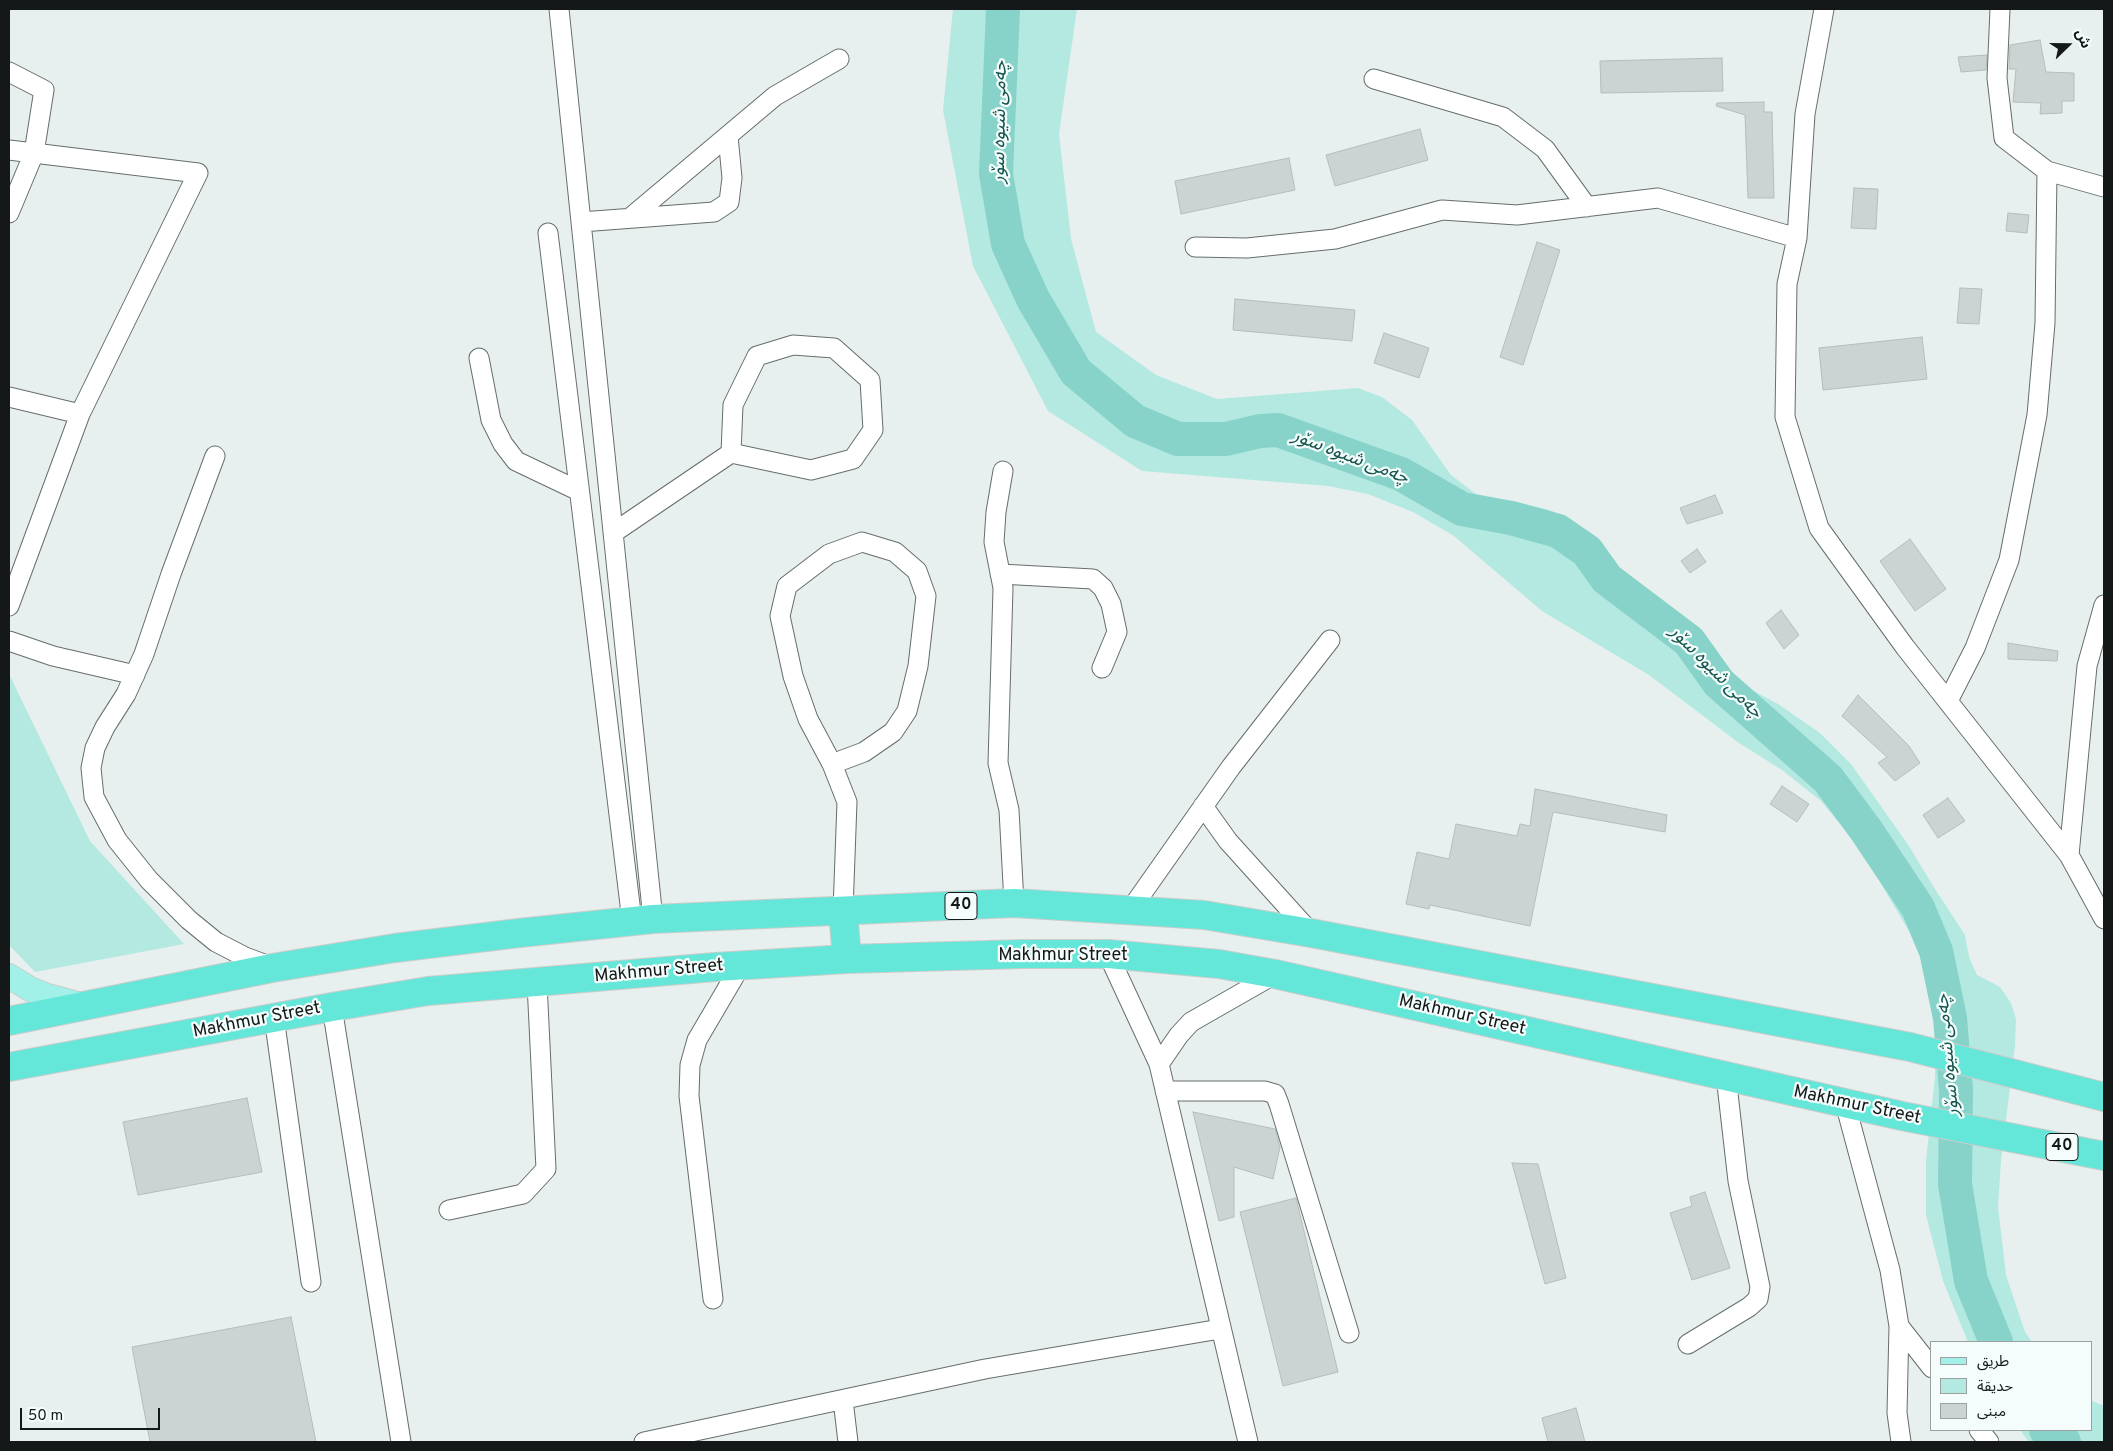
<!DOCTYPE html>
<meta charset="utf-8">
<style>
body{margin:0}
#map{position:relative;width:2113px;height:1451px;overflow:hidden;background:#e7f0ee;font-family:Overpass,"Noto Sans Arabic",sans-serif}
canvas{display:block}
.frame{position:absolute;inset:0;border:10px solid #151818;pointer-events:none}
.legend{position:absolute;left:1930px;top:1341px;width:162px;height:90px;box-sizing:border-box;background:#f5fdfc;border:1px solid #9ba1a1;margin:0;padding:6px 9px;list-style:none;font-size:15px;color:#151818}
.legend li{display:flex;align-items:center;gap:10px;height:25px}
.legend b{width:25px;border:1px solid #9ba1a1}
.north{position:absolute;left:2043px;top:20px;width:50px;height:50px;-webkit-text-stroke:4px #f5fdfc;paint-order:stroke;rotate:68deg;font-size:14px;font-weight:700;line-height:20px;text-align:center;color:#151818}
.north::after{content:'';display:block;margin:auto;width:18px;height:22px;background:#151818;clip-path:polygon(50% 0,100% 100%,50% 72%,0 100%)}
.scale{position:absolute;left:20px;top:1408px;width:140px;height:22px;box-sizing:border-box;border:2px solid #151818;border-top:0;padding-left:6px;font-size:15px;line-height:18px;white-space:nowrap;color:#151818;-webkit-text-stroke:4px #f5fdfc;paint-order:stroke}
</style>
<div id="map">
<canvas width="2113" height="1451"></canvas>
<div class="frame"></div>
<ul class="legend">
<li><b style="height:6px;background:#a2f1e8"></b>طريق</li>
<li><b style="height:14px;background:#b3e9e1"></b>حديقة</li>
<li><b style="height:14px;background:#cbd4d3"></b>مبنى</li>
</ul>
<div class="north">ش</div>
<div class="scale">50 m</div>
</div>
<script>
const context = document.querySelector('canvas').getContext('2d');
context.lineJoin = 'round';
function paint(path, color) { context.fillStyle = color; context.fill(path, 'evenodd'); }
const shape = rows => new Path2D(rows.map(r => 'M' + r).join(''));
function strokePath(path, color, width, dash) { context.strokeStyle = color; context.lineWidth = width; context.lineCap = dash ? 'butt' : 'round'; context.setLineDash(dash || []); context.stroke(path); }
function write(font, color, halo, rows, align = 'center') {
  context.font = font + ' Overpass,"Noto Sans Arabic",sans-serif'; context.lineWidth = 4.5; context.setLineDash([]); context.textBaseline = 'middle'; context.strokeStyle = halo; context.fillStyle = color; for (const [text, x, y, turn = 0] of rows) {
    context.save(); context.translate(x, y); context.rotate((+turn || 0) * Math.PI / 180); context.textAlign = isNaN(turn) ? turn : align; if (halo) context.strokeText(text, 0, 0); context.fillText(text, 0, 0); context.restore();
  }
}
const green = shape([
 [953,9,1077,9,1059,134,1071,239,1096,332,1156,375,1217,399,1358,388,1382,397,1412,420,1451,475,1476,494,1496,502,1525,504,1550,510,1582,528,1603,554,1628,576,1665,602,1695,633,1723,666,1748,688,1778,704,1820,733,1851,764,1909,846,1933,886,1965,935,1969,957,1977,975,2000,987,2011,1003,2016,1019,2015,1046,2001,1161,1998,1207,2006,1275,2025,1332,2032,1342,1968,1342,1943,1281,1926,1215,1926,1161,1935,1077,1935,1008,1928,975,1910,933,1880,882,1845,830,1821,801,1782,770,1739,743,1649,675,1542,611,1454,536,1413,512,1368,494,1328,486,1142,471,1048,411,973,266,943,110],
 [9,674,90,841,184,944,35,972,9,945],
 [2092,1401,2104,1406,2104,1442,2029,1442,2020,1430,2092,1430]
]);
const river = shape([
 [1003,9,996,174,1008,244,1033,299,1076,372,1135,421,1178,439,1226,439,1260,431,1278,430,1401,474,1462,509,1511,518,1558,531,1587,551,1607,579,1689,641,1719,683,1828,779,1866,830,1918,908,1936,951,1950,1018,1956,1090,1955,1184,1971,1281,1996,1342],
 [2046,1430,2064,1442]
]);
const building = shape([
 [2040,40,2046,72,2074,73,2074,101,2062,101,2062,113,2040,114,2041,103,2013,102,2016,69,2009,69,2010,45,2040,40],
 [1987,55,1986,70,1961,72,1958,57,1987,55],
 [1722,58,1723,91,1601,93,1600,61,1722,58],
 [1764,102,1764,112,1772,112,1774,198,1748,198,1745,115,1716,106,1717,103,1764,102],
 [1420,129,1428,160,1335,186,1326,155,1420,129],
 [1289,158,1295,190,1181,214,1175,181,1289,158],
 [1854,188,1878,189,1876,229,1851,228,1854,188],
 [2008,213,2029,215,2027,233,2006,231,2008,213],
 [1537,242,1560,250,1523,365,1500,357,1537,242],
 [1960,288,1982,289,1979,324,1957,323,1960,288],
 [1235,299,1355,310,1352,341,1233,330,1235,299],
 [1384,333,1429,348,1419,378,1374,363,1384,333],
 [1922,337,1927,379,1823,390,1819,348,1922,337],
 [1715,495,1723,513,1687,524,1680,508,1715,495],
 [1910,539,1946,589,1915,611,1880,561,1910,539],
 [1697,549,1706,562,1690,573,1681,561,1697,549],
 [1781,610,1799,635,1784,649,1766,623,1781,610],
 [2008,643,2058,651,2057,661,2008,659,2008,643],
 [1858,695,1909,746,1920,763,1895,781,1878,763,1887,757,1842,716,1858,695],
 [1782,786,1809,804,1797,822,1770,804,1782,786],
 [1535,789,1667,815,1665,832,1553,812,1530,926,1430,905,1429,909,1406,904,1417,852,1449,859,1456,824,1517,836,1520,824,1530,826,1535,789],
 [1948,798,1965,821,1938,838,1923,815,1948,798],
 [247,1098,262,1172,138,1195,123,1122,247,1098],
 [1193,1112,1275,1129,1280,1147,1273,1179,1234,1167,1234,1217,1219,1221,1193,1112],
 [1512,1163,1538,1164,1566,1278,1545,1284,1512,1163],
 [1705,1192,1730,1268,1692,1280,1670,1213,1692,1206,1690,1197,1705,1192],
 [1296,1198,1338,1372,1283,1386,1240,1212,1296,1198],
 [291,1317,316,1442,150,1442,132,1347,291,1317],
 [1576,1408,1585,1442,1548,1442,1542,1418,1576,1408]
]);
const minor = shape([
 [559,9,653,919],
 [1824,9,1805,114,1797,238,1787,284,1785,417,1819,528,1905,647,2069,855,2104,919],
 [2000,9,1997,78,2004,138,2047,171,2104,187],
 [9,72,44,90,34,153,9,213],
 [1374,79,1503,117,1545,149,1587,207],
 [9,150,198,173,80,414,9,606],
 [630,218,775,96,839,59],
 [581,222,714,212,729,202,732,178,728,136],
 [548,233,632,921],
 [1195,247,1247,248,1335,239,1442,210,1517,215,1658,198,1797,238],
 [479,358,491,420,503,444,516,461,579,491],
 [9,397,80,414],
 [215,456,171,574,144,654,126,694,105,727,95,748,91,768,94,797,117,840,149,880,189,920,216,942,245,957,272,967],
 [1003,471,996,512,994,542,1003,588,998,763,1009,810,1014,903],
 [613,533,731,453,733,405,757,356,793,345,834,348,870,380,873,430,853,459,811,470,731,453],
 [1000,574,1093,579,1103,588,1111,604,1117,632,1102,668],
 [9,641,53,656,135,675],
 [1948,701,1975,648,2009,560,2037,415,2045,323,2047,171],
 [832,764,864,752,893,732,907,711,918,666,926,596,917,571,895,552,862,542,829,554,787,586,780,616,793,676,808,719,832,764,847,802,843,911],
 [1203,806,1228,841,1311,933],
 [2069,855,2087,666,2104,605],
 [1131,909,1231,767,1330,640],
 [1108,954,1159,1064,1248,1442],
 [332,1007,401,1442],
 [274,1017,311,1282],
 [1159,1064,1179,1035,1191,1022,1275,974],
 [1165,1091,1265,1091,1275,1094,1279,1104,1349,1333],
 [1845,1103,1890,1270,1899,1326,1897,1413,1901,1442],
 [449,1210,523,1194,546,1169,537,983],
 [713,1299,689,1096,690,1065,697,1040,741,965],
 [1899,1326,1932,1368],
 [1688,1344,1749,1307,1758,1299,1760,1287,1738,1181,1726,1076],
 [843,1400,848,1442],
 [1979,1430,1989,1442],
 [644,1442,985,1369,1220,1329]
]);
const major = shape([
 [9,976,30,989,48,996,85,1006]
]);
const highway = shape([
 [843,911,847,959],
 [9,1021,272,968,395,948,519,933,653,919,1014,903,1204,915,1311,933,1910,1047,2104,1097],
 [9,1067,332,1007,428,991,715,967,847,959,1023,954,1108,954,1219,964,1275,974,1902,1116,2104,1156]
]);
const shields = [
 [961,906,32],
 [2062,1147,32]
];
const shieldNames = [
 ["40",961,906],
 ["40",2062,1147]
];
const streetNames = [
 ["Makhmur Street",1063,956],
 ["Makhmur Street",659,972,-5],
 ["Makhmur Street",1462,1016,13],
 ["Makhmur Street",257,1021,-11],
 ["Makhmur Street",1857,1106,12]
];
const waterNames = [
 ["چەمی شیوە سۆر",1001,122,-89],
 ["چەمی شیوە سۆر",1350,458,21],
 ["چەمی شیوە سۆر",1715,673,45],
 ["چەمی شیوە سۆر",1949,1055,-95]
];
paint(green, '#b3e9e1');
strokePath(river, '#88d3c9', 34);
paint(building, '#cbd4d3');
strokePath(building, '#b5bdbc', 1);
strokePath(minor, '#666e6c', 21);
strokePath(major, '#ccc', 26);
strokePath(highway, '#ccc', 30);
strokePath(minor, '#fff', 19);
strokePath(major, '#a2f1e8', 24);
strokePath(highway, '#64e7d8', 28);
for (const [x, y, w] of shields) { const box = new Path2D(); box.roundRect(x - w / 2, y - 13.5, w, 27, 4); context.fillStyle = '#f5fdfc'; context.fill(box); strokePath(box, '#151818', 1); }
write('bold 16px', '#151818', null, shieldNames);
write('18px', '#151818', '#f5fdfc', streetNames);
write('italic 19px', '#16554e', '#f5fdfc', waterNames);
</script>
